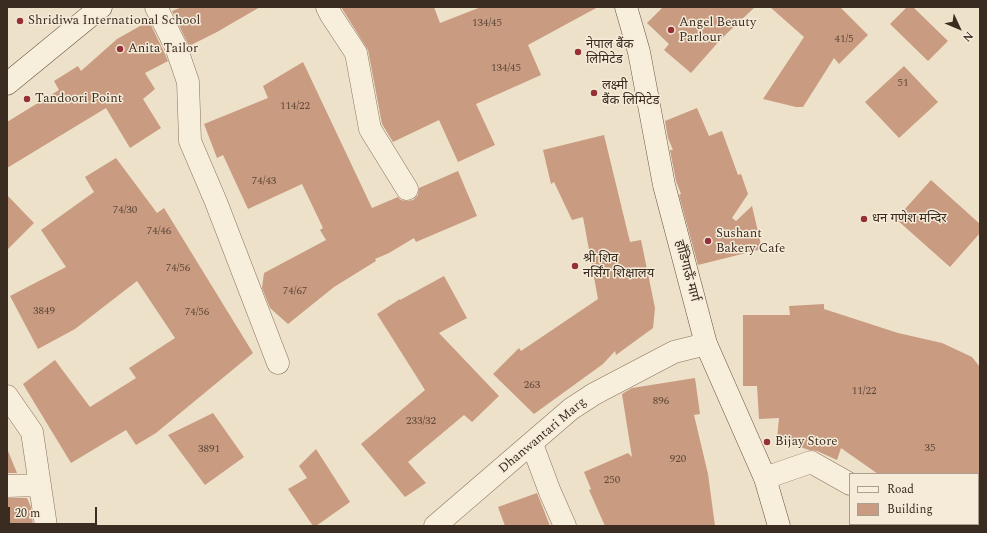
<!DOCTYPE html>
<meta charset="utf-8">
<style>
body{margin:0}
#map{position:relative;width:987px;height:533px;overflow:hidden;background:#ede1c9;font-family:Spectral,serif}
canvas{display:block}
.frame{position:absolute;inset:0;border:8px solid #3a2c21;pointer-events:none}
.legend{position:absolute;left:849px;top:473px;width:130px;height:52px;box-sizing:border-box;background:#f5ebd8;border:1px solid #aa9f8f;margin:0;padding:5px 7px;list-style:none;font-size:12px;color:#3a2c21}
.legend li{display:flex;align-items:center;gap:8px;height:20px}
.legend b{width:20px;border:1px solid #aa9f8f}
.north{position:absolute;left:939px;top:8px;width:40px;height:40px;-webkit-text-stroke:3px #f5ebd8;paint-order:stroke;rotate:134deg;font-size:11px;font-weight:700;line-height:16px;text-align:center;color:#3a2c21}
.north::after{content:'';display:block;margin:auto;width:14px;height:18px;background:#3a2c21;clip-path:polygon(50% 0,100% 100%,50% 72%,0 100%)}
.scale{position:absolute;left:8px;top:507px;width:89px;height:18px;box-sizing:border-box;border:2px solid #3a2c21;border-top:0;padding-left:5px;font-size:12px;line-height:14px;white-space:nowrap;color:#3a2c21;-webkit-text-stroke:3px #f5ebd8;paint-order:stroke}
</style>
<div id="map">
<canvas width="987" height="533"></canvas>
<div class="frame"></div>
<ul class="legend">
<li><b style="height:5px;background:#f8eedc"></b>Road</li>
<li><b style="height:11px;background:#c99b81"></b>Building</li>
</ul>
<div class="north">N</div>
<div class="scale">20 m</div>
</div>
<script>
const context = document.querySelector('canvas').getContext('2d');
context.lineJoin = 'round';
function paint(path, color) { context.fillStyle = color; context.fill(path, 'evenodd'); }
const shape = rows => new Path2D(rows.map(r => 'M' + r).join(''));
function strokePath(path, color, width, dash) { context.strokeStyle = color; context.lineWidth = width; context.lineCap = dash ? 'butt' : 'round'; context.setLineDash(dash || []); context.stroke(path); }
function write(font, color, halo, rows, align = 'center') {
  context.font = font + ' Spectral,"Noto Sans Devanagari",serif'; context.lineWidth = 3; context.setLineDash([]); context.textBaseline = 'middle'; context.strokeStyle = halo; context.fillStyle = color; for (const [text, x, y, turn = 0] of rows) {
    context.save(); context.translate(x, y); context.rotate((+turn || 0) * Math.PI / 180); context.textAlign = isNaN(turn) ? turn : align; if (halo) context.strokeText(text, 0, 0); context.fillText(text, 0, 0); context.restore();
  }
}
const building = shape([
 [182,7,260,7,217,32,189,46,172,11],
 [341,7,434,7,440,23,481,7,598,7,528,45,541,75,476,104,495,145,458,162,439,120,393,142,382,124,368,50],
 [663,7,755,7,721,39,691,73,664,50,669,44,647,23],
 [770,7,840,7,868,35,839,64,834,58,803,107,796,107,763,99,804,37],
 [907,7,913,7,948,41,928,61,890,24],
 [149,21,164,52,168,61,145,73,155,89,143,99,161,128,130,148,106,108,7,168,7,122,59,90,54,81,78,66,81,71,117,39],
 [303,62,372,208,398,197,401,200,407,201,413,200,418,195,419,188,458,171,477,216,416,242,414,238,389,253,375,259,376,261,334,287,288,324,270,308,262,288,264,273,326,240,320,230,323,228,302,184,248,209,223,155,217,158,204,124,268,98,263,86],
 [904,66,938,102,899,138,865,102],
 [697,108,709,136,722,131,738,175,741,174,748,194,732,218,736,221,752,206,762,249,698,265,679,195,681,194,676,181,670,150,673,150,668,138,665,121],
 [604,135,630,242,641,240,655,308,653,328,616,355,615,351,603,364,534,414,493,374,519,348,521,351,598,299,583,217,572,220,554,182,551,184,543,150],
 [116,158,157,213,164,208,253,353,156,433,136,445,126,430,71,463,23,384,55,360,90,407,136,378,129,368,175,338,137,281,75,329,38,349,10,296,66,267,41,230,94,192,85,177],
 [931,180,980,224,980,233,950,267,896,219],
 [7,195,34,223,7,250],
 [444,276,467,318,439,333,499,396,472,422,464,415,408,462,426,483,405,497,361,444,425,390,377,314,400,299,400,300],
 [824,304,824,309,898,333,942,343,972,357,980,367,980,474,878,474,841,448,837,460,817,451,809,450,777,439,779,418,759,419,757,386,743,386,743,315,790,315,789,306],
 [695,378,700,414,694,415,708,474,715,526,605,526,589,490,591,489,584,472,628,453,632,457,622,394,632,388],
 [213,413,244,457,205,485,168,435],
 [316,449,350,502,316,526,313,526,288,489,307,478,299,466],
 [8,451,17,473,7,473],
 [537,493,550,526,505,526,498,507],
 [7,498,27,498,31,507,33,526,7,526]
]);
const street = shape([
 [156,7,176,47,188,82,190,141,216,202,278,363],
 [327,7,331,15,356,53,370,129,407,189],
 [7,396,32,432,46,526],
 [532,444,550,492,565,526],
 [765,478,811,462,850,484],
 [7,486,40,485],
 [886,524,888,526],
 [435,526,571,409,594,394,674,352,706,344]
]);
const secondary = shape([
 [626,7,639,52,664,185,706,344,765,478,779,526],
 [7,84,101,7]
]);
const markers = [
 [20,21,4,"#953136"],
 [671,30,4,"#953136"],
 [120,49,4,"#953136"],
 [578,52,4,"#953136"],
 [594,93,4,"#953136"],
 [27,99,4,"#953136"],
 [864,219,4,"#953136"],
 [708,241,4,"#953136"],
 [575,266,4,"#953136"],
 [767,442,4,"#953136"]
];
const numberNames = [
 ["134/45",487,24],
 ["41/5",844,40],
 ["134/45",506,69],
 ["51",903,84],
 ["114/22",295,107],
 ["74/43",264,182],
 ["74/30",125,211],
 ["74/46",159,232],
 ["74/56",178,269],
 ["74/67",295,292],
 ["3849",44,312],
 ["74/56",197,313],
 ["263",532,386],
 ["11/22",864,392],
 ["896",661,402],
 ["233/32",421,422],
 ["35",930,449],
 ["3891",209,450],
 ["920",678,460],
 ["250",612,481]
];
const poiNames = [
 ["Shridiwa International School",28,21],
 ["Angel Beauty",679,23],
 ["Parlour",679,38],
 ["नेपाल बैंक",586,45],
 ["लिमिटेड",586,60],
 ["Anita Tailor",128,49],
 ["लक्ष्मी",602,86],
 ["बैंक लिमिटेड",602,101],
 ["Tandoori Point",35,99],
 ["धन गणेश मन्दिर",872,219],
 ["Sushant",716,234],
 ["Bakery Cafe",716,249],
 ["श्री शिव",583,259],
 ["नर्सिंग शिक्षालय",583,274],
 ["Bijay Store",775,442]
];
const streetNames = [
 ["हाँडिगाऊँ मार्ग",686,271,75],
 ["Dhanwantari Marg",543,436,-40]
];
paint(building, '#c99b81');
strokePath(street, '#89735e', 23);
strokePath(secondary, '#6b5441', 23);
strokePath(street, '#f8eedc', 22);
strokePath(secondary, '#f8eedc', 22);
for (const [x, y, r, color] of markers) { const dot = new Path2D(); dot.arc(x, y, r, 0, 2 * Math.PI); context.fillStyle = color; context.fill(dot); strokePath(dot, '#f5ebd8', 1.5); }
write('11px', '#5e4839', null, numberNames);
write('13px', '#3a2c21', '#f5ebd8', poiNames, 'left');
write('13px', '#3a2c21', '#f5ebd8', streetNames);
</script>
